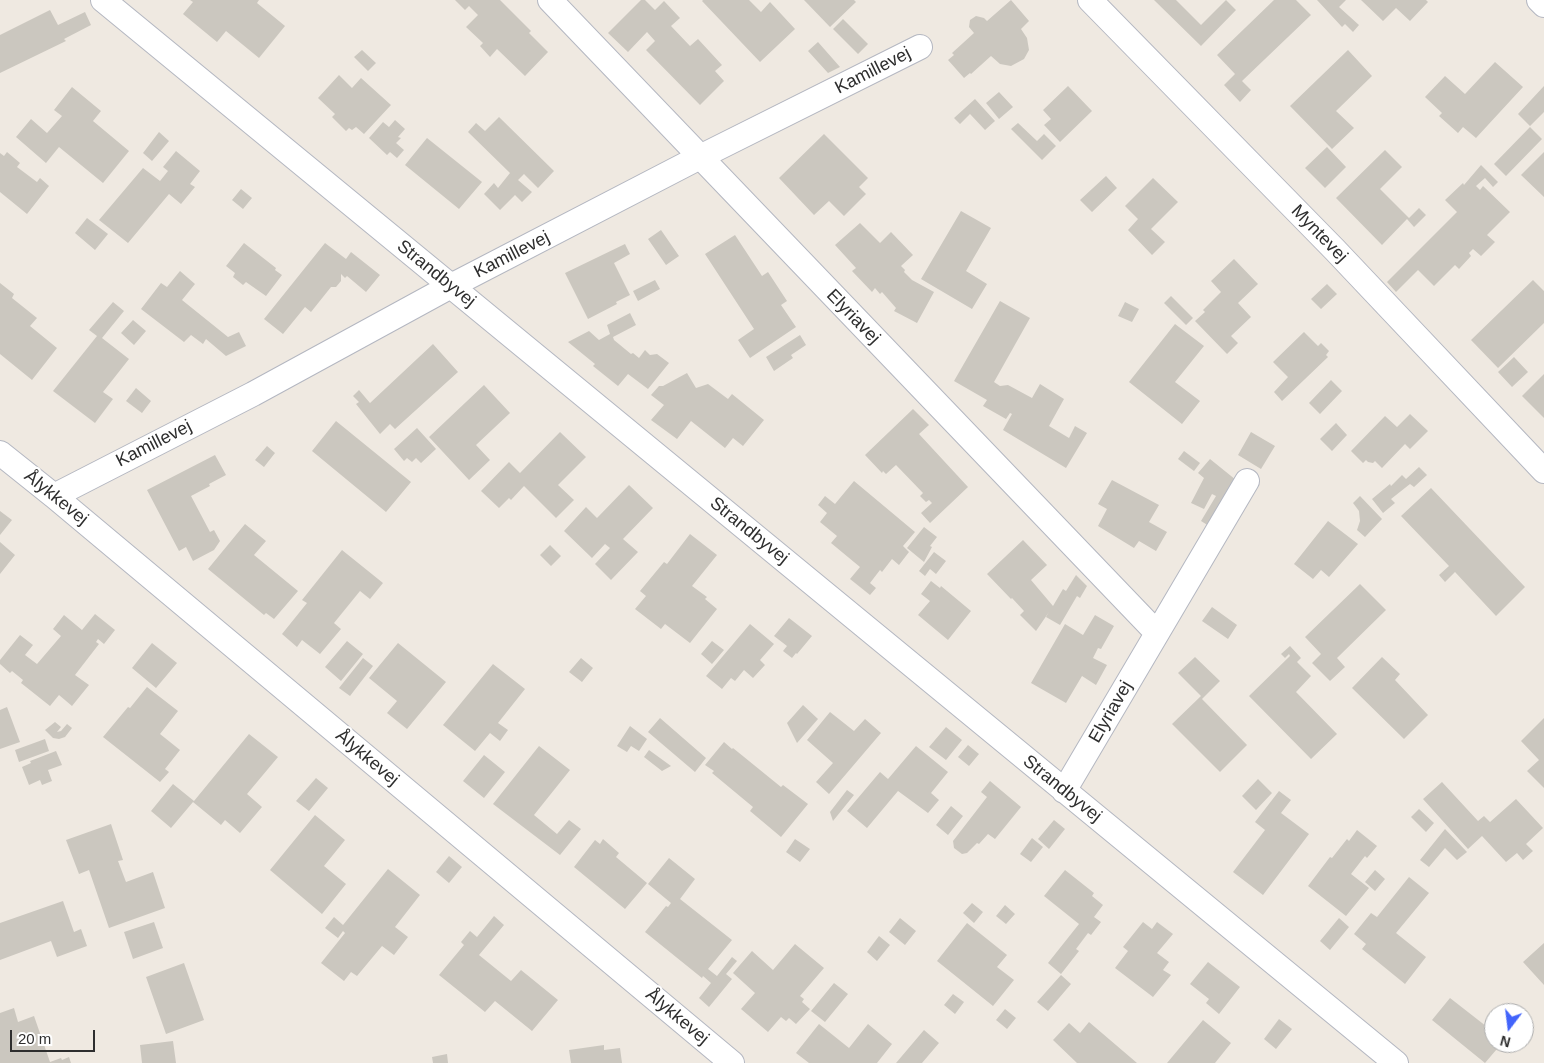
<!DOCTYPE html>
<meta charset="utf-8">
<style>
body{margin:0}
#map{position:relative;width:1544px;height:1063px;overflow:hidden;background:#efe9e1;font-family:Arial,sans-serif}
canvas{display:block}
.north{position:absolute;left:1484px;top:1003px;width:50px;height:50px;box-sizing:border-box;background:#fff;border:1px solid #ababab;border-radius:50%;rotate:195deg;font-size:14px;font-weight:700;line-height:20px;text-align:center;color:#2e2e2e}
.north::after{content:'';display:block;margin:auto;width:18px;height:22px;background:#4264fb;clip-path:polygon(50% 0,100% 100%,50% 72%,0 100%)}
.scale{position:absolute;left:10px;top:1030px;width:85px;height:22px;box-sizing:border-box;border:2px solid #2e2e2e;border-top:0;padding-left:6px;font-size:15px;line-height:18px;white-space:nowrap;color:#2e2e2e;-webkit-text-stroke:4px #fff;paint-order:stroke}
</style>
<div id="map">
<canvas width="1544" height="1063"></canvas>
<div class="north">N</div>
<div class="scale">20 m</div>
</div>
<script>
const context = document.querySelector('canvas').getContext('2d');
context.lineJoin = 'round';
function paint(path, color) { context.fillStyle = color; context.fill(path, 'evenodd'); }
const shape = rows => new Path2D(rows.map(r => 'M' + r).join(''));
function strokePath(path, color, width, dash) { context.strokeStyle = color; context.lineWidth = width; context.lineCap = dash ? 'butt' : 'round'; context.setLineDash(dash || []); context.stroke(path); }
function write(font, color, halo, rows, align = 'center') {
  context.font = font + ' Arial,sans-serif'; context.lineWidth = 4.5; context.setLineDash([]); context.textBaseline = 'middle'; context.strokeStyle = halo; context.fillStyle = color; for (const [text, x, y, turn = 0] of rows) {
    context.save(); context.translate(x, y); context.rotate((+turn || 0) * Math.PI / 180); context.textAlign = isNaN(turn) ? turn : align; if (halo) context.strokeText(text, 0, 0); context.fillText(text, 0, 0); context.restore();
  }
}
const building = shape([
 [190,0,259,0,257,3,285,26,259,58,226,31,217,42,183,14,193,2],
 [455,0,500,0,531,31,529,33,548,52,525,76,497,49,490,57,480,46,483,43,466,27,478,15,469,6,465,10],
 [641,0,645,0,655,10,664,1,680,18,671,26,690,46,698,39,722,65,715,71,724,81,700,105,646,50,655,41,647,32,628,52,608,33],
 [703,0,749,0,761,12,770,2,795,29,760,62,702,1],
 [804,0,854,0,856,2,830,27],
 [1011,0,1029,21,1021,29,1027,38,1029,50,1024,59,1011,66,1000,64,991,56,971,74,970,73,964,78,948,60,954,55,952,53,974,33,969,27,970,20,976,16,984,18,987,21],
 [1154,0,1176,0,1201,25,1226,0,1236,10,1201,46],
 [1274,0,1296,0,1311,15,1242,81,1251,90,1240,102,1224,85,1235,74,1217,55],
 [1317,0,1346,0,1339,7,1359,25,1353,32,1345,24,1342,27],
 [1361,0,1426,0,1428,2,1410,21,1396,8,1383,21],
 [50,10,58,25,85,12,91,25,64,39,66,41,0,73,0,35],
 [843,19,868,44,858,54,833,29],
 [818,42,840,67,828,73,808,51],
 [362,50,376,63,368,71,354,57],
 [1348,50,1372,76,1336,111,1354,128,1332,149,1290,106],
 [1495,62,1523,87,1476,138,1463,127,1458,133,1439,116,1442,113,1425,97,1445,76,1465,94],
 [339,75,352,88,361,78,391,105,364,134,356,127,352,130,349,128,346,131,332,117,335,114,318,98],
 [1068,86,1092,111,1060,142,1044,125,1051,119,1043,110],
 [1544,86,1544,112,1530,126,1518,114],
 [72,87,101,111,93,121,129,151,103,183,59,147,46,163,16,137,31,119,47,133,62,116,54,110],
 [999,92,1013,107,999,119,986,103],
 [975,99,995,121,985,130,970,114,960,124,954,118],
 [499,117,554,171,538,188,524,174,518,180,532,192,522,202,515,195,500,210,484,194,494,183,498,188,510,173,468,132,476,123,485,131],
 [395,120,405,129,398,137,401,138,396,143,404,150,397,158,390,152,387,155,369,138,383,122,389,127],
 [1018,123,1037,141,1044,134,1056,146,1042,160,1011,129],
 [1530,127,1542,139,1506,176,1494,164],
 [159,132,169,141,152,161,143,153],
 [824,134,868,178,859,187,866,194,844,216,829,201,814,215,779,178],
 [427,138,482,182,459,209,405,165],
 [1327,147,1346,167,1325,188,1305,168],
 [1385,150,1402,167,1380,189,1409,218,1419,208,1426,215,1414,227,1407,219,1382,245,1336,198],
 [176,151,200,171,190,184,195,187,181,204,169,194,128,243,99,220,143,168,160,181,168,171,163,167],
 [7,152,20,163,17,167,37,182,40,178,49,186,27,214,0,192,0,153,4,156],
 [1544,152,1544,197,1521,175],
 [1481,165,1498,182,1493,187,1485,178,1476,186,1480,190,1483,186,1510,212,1487,235,1495,242,1481,256,1473,249,1469,253,1471,256,1459,269,1455,265,1434,286,1418,270,1396,292,1387,282,1457,212,1445,200,1463,183,1464,185],
 [1106,176,1117,188,1092,212,1080,200],
 [1153,178,1178,202,1151,229,1165,242,1152,255,1128,230,1138,219,1125,206],
 [241,189,252,198,243,209,232,200],
 [961,211,991,228,966,271,987,284,972,309,921,279],
 [87,218,108,234,95,250,75,233],
 [860,223,880,243,891,232,913,255,901,266,905,270,904,272,912,280,934,292,917,323,894,311,896,308,882,292,880,294,875,288,872,292,852,271,856,268,835,245],
 [661,230,679,256,666,265,648,239],
 [735,235,762,276,768,272,787,301,781,305,796,327,750,358,738,340,754,329,705,254],
 [244,243,276,268,275,270,282,275,266,296,246,282,243,285,233,277,235,273,226,266],
 [325,243,346,259,351,252,380,275,366,292,347,276,345,278,341,274,341,281,336,287,331,287,311,312,305,307,283,334,264,319],
 [625,244,630,254,614,263,630,295,616,302,617,304,588,319,565,273],
 [1234,259,1258,284,1238,303,1251,317,1231,336,1238,343,1227,354,1195,321,1205,312,1203,310,1221,292,1211,281],
 [180,271,195,284,182,300,228,337,239,332,246,346,226,356,206,339,203,344,191,335,184,342,141,309,161,283,167,287],
 [655,280,660,289,638,301,633,291],
 [1533,280,1544,291,1544,323,1498,368,1471,340],
 [0,283,14,294,12,298,37,318,30,326,57,348,32,380,0,354],
 [1327,284,1337,294,1321,309,1311,299],
 [1171,296,1193,318,1186,325,1164,303],
 [1000,301,1030,318,994,382,1000,386,1008,385,1032,398,1040,384,1064,399,1049,426,1069,438,1075,426,1087,433,1066,468,1003,430,1012,414,1010,413,1006,419,983,406,987,400,954,381],
 [113,302,124,311,102,338,129,359,103,392,113,399,95,423,53,391,97,336,89,330],
 [1125,302,1139,309,1132,322,1118,316],
 [630,313,636,325,613,337,614,340,631,354,633,353,639,358,645,350,650,355,657,354,669,363,648,389,628,374,618,386,593,366,595,364,568,342,589,331,599,340,610,334,607,325],
 [133,320,146,331,134,345,121,333],
 [1175,324,1204,346,1175,382,1200,401,1182,424,1129,382],
 [1304,332,1318,346,1321,343,1329,351,1326,355,1328,357,1282,401,1274,392,1288,377,1273,362],
 [800,335,806,345,791,355,793,358,774,371,766,357],
 [433,344,458,372,395,429,390,424,380,434,356,404,359,402,353,396,359,390,370,403],
 [1514,357,1528,372,1512,387,1498,372],
 [687,373,696,388,708,384,728,399,732,394,764,420,743,446,733,438,725,448,691,421,677,439,651,420,664,405,651,395,659,386,663,386],
 [1544,374,1544,418,1522,396],
 [1331,380,1342,391,1320,414,1309,403],
 [484,385,510,413,476,445,490,460,469,480,429,437],
 [136,388,151,401,142,413,126,401],
 [913,409,929,425,919,434,968,487,930,523,921,513,932,503,929,500,926,502,920,496,923,493,896,465,886,474,883,471,882,473,865,455],
 [1410,414,1428,431,1410,449,1405,444,1382,468,1375,461,1373,463,1368,462,1366,460,1363,463,1351,451,1385,416,1397,427],
 [336,421,411,482,386,512,312,451],
 [1336,423,1347,435,1332,451,1320,439],
 [417,428,436,449,421,463,416,458,412,462,407,458,404,461,394,449],
 [560,432,586,457,558,485,574,500,556,518,524,486,511,500,509,498,499,508,481,491,509,462,520,473],
 [1251,432,1275,446,1261,469,1238,455],
 [267,446,275,453,264,467,255,460],
 [1184,451,1200,463,1194,471,1178,459],
 [215,455,226,475,209,484,210,486,191,496,210,532,214,530,220,541,214,550,193,561,186,547,179,551,147,490],
 [1210,459,1236,480,1209,526,1201,521,1216,496,1212,494,1204,509,1191,503,1204,478,1198,473],
 [1419,467,1427,475,1414,487,1410,484,1391,499,1395,503,1383,513,1372,499,1390,484,1391,486,1402,475,1406,479],
 [1112,480,1159,505,1149,522,1167,532,1156,551,1139,541,1134,548,1098,526,1107,509,1098,504],
 [854,481,915,532,903,546,909,552,899,565,892,559,882,572,880,570,870,583,876,588,870,595,850,579,860,567,831,543,837,536,820,522,827,513,818,505,825,496,835,504],
 [629,485,653,508,623,539,638,552,611,580,595,564,610,548,605,544,592,558,564,531,586,507,597,518],
 [1431,488,1525,587,1496,616,1455,572,1445,582,1439,575,1449,566,1401,516],
 [1360,496,1382,519,1365,537,1357,530,1360,521,1359,511,1353,503],
 [0,511,12,520,0,535],
 [1328,521,1358,544,1329,577,1321,570,1313,579,1294,564],
 [245,524,266,541,254,555,298,591,274,619,266,613,264,615,208,569],
 [924,527,937,537,930,546,932,547,924,562,907,548],
 [690,534,717,555,692,586,707,597,705,599,717,609,690,643,665,624,661,629,635,609,646,596,640,591,664,562,667,564],
 [1023,540,1047,565,1031,580,1053,606,1063,589,1066,591,1076,575,1087,586,1080,598,1077,596,1060,625,1046,617,1049,612,1036,631,1020,615,1024,611,1012,598,1011,599,987,574],
 [0,542,15,555,0,574],
 [550,545,561,556,551,566,540,555],
 [342,550,383,583,370,599,360,591,334,623,341,629,320,654,302,640,297,647,282,634,307,603,302,600],
 [934,552,946,561,936,574,930,569,925,576,919,571],
 [931,581,940,588,941,586,971,611,948,640,918,615,930,601,921,594],
 [1360,584,1386,610,1337,658,1345,667,1330,681,1312,663,1321,654,1305,637],
 [1212,607,1237,625,1228,639,1202,621],
 [95,614,115,630,104,644,98,639,96,642,99,644,75,675,89,685,72,706,59,695,50,706,21,683,23,680,12,671,10,673,0,664,0,660,20,635,33,645,25,655,37,664,61,636,53,629,64,615,82,630],
 [1095,615,1114,626,1101,649,1098,648,1093,658,1107,665,1096,685,1082,676,1066,703,1031,683,1065,624,1083,635],
 [789,618,812,636,797,654,796,653,792,658,783,651,787,646,774,636],
 [750,624,774,644,760,660,765,665,753,678,744,670,735,681,731,678,722,689,706,676],
 [347,641,363,654,341,681,325,667],
 [712,641,724,650,712,664,701,654],
 [152,643,177,663,156,688,132,668],
 [398,643,446,682,407,729,387,713,397,701,369,678],
 [1290,646,1301,658,1297,662,1311,676,1296,692,1337,734,1311,759,1249,696,1290,656,1289,654,1285,658,1281,654],
 [1195,657,1220,681,1202,699,1247,745,1220,772,1172,724,1201,696,1178,673],
 [1382,657,1400,674,1395,680,1428,715,1404,739,1352,688],
 [363,658,373,666,350,696,339,688],
 [581,658,593,668,582,682,569,672],
 [493,664,525,689,498,723,508,730,500,741,490,733,475,751,443,725],
 [147,687,178,711,160,734,180,750,165,769,169,772,160,782,103,737,128,707,130,708],
 [803,705,818,719,797,743,787,723],
 [7,707,20,742,0,749,0,710],
 [830,712,854,731,865,719,881,733,829,794,816,782,833,763,807,740],
 [660,718,706,758,695,772,648,732],
 [1544,718,1544,788,1527,771,1539,760,1521,741],
 [55,722,61,727,57,732,61,731,67,724,72,728,65,737,59,739,53,738,45,730],
 [630,726,647,739,639,751,631,746,627,752,617,746],
 [946,727,962,740,946,760,929,747],
 [249,734,278,757,247,794,262,807,240,833,225,820,221,825,193,802,171,828,151,811,173,784,194,801],
 [45,739,49,751,19,762,15,750],
 [724,742,732,749,733,748,781,787,783,785,808,804,781,837,750,811,753,807,712,773,714,771,705,765],
 [968,745,979,754,969,766,958,757],
 [539,746,570,770,534,815,557,834,569,820,581,829,560,855,493,804],
 [916,746,948,772,931,793,939,800,928,813,898,791,867,828,847,811,880,772,888,779],
 [649,750,671,766,662,771,644,757],
 [56,751,62,765,48,770,52,781,42,785,40,780,29,785,22,767,31,763,30,761],
 [484,755,505,772,484,798,463,781],
 [316,778,328,788,309,811,296,801],
 [1258,779,1272,793,1256,810,1242,796],
 [990,781,1021,807,995,839,988,834,979,844,977,843,967,853,962,854,954,848,953,841,987,797,981,792],
 [1442,782,1478,821,1484,816,1490,822,1516,799,1543,828,1526,844,1533,851,1523,860,1517,853,1506,862,1482,836,1468,849,1423,799],
 [847,790,854,795,833,821,830,812],
 [1279,791,1291,800,1281,813,1309,834,1263,895,1233,872,1265,830,1255,822],
 [951,806,963,816,948,835,936,825],
 [1419,809,1434,823,1426,832,1411,817],
 [315,815,345,840,324,866,346,884,322,914,270,870],
 [1054,820,1065,829,1049,849,1038,839],
 [111,824,123,860,118,861,126,882,153,872,165,908,109,928,89,870,79,874,66,840],
 [1445,829,1467,852,1457,860,1445,848,1429,867,1420,860],
 [1357,830,1377,846,1367,858,1365,856,1351,874,1369,888,1346,916,1308,886,1330,857,1332,858,1347,839,1349,841],
 [1032,838,1043,847,1031,862,1020,854],
 [603,839,619,853,616,857,647,883,625,909,574,867,595,840,600,844],
 [795,839,810,849,800,862,786,852],
 [449,856,462,867,449,883,436,872],
 [669,858,695,879,680,899,732,940,708,969,717,976,732,957,737,961,726,974,732,979,709,1007,699,998,711,983,703,976,702,978,645,932,666,906,668,907,671,903,648,884],
 [388,869,420,895,395,927,408,937,394,955,382,946,357,976,351,972,344,981,321,963,345,933,343,931,338,938,325,928,334,917,343,925],
 [1065,870,1094,893,1092,896,1103,905,1094,917,1101,922,1091,935,1088,933,1076,949,1079,951,1061,974,1048,963,1079,924,1044,896],
 [1375,870,1385,879,1375,891,1365,882],
 [1409,877,1429,893,1396,933,1426,957,1405,984,1362,949,1366,944,1354,934,1371,913,1377,917],
 [63,901,74,932,81,929,87,946,57,957,51,941,0,960,0,923],
 [972,903,983,912,974,923,963,913],
 [1005,905,1015,914,1006,924,996,916],
 [494,916,504,925,479,955,511,981,521,970,558,1000,532,1031,495,1001,485,1012,439,975,464,945,461,942,470,931,477,937],
 [900,918,916,931,905,945,889,932],
 [1339,918,1349,927,1330,950,1320,941],
 [154,922,163,948,133,959,124,932],
 [1143,922,1152,929,1157,922,1173,934,1157,953,1169,962,1163,970,1171,975,1153,997,1115,968,1128,951,1123,947],
 [967,923,1007,955,997,967,1014,980,993,1006,937,961],
 [879,936,890,945,877,961,867,952],
 [1544,943,1544,985,1523,962],
 [795,944,824,968,800,996,804,999,802,1002,810,1009,796,1024,789,1018,786,1021,781,1017,768,1032,741,1009,755,993,733,973,752,951,773,970],
 [1208,962,1240,987,1219,1014,1206,1003,1209,999,1190,984],
 [184,963,204,1020,166,1034,146,977],
 [1061,975,1071,984,1048,1011,1037,1002],
 [834,983,848,994,825,1022,811,1011],
 [953,994,964,1002,955,1014,944,1005],
 [1450,998,1491,1030,1494,1026,1494,1043,1502,1043,1485,1063,1432,1020],
 [14,1008,18,1022,34,1016,50,1062,61,1058,62,1060,69,1057,71,1063,0,1063,0,1013],
 [1005,1009,1016,1018,1007,1029,996,1020],
 [1279,1019,1292,1029,1276,1049,1264,1039],
 [1203,1020,1231,1043,1215,1063,1167,1063],
 [1089,1022,1137,1063,1077,1063,1053,1040,1069,1023,1080,1033],
 [819,1024,849,1048,868,1024,892,1044,877,1063,809,1063,796,1053],
 [924,1030,939,1043,922,1063,896,1063],
 [173,1041,176,1063,142,1063,140,1045],
 [604,1045,604,1050,620,1048,622,1063,571,1063,569,1050],
 [447,1054,448,1063,433,1063,432,1057]
]);
const minor = shape([
 [103,0,1396,1063],
 [550,0,1157,633],
 [1090,0,1335,250,1544,471],
 [1539,0,1544,5],
 [0,453,54,496,732,1063],
 [54,496,253,394,451,286,700,157,920,47],
 [1064,791,1247,481]
]);
const streetNames = [
 ["Kamillevej",873,71,-27],
 ["Myntevej",1319,234,46],
 ["Kamillevej",512,255,-27],
 ["Strandbyvej",436,274,39],
 ["Elyriavej",853,317,46],
 ["Kamillevej",154,444,-27],
 ["Ålykkevej",56,498,39],
 ["Strandbyvej",749,531,39],
 ["Elyriavej",1111,712,-60],
 ["Ålykkevej",367,758,40],
 ["Strandbyvej",1062,789,39],
 ["Ålykkevej",677,1017,40]
];
paint(building, '#cbc7bf');
strokePath(minor, '#b4b7c1', 26);
strokePath(minor, '#fff', 24);
write('18px', '#2e2e2e', '#fff', streetNames);
</script>
